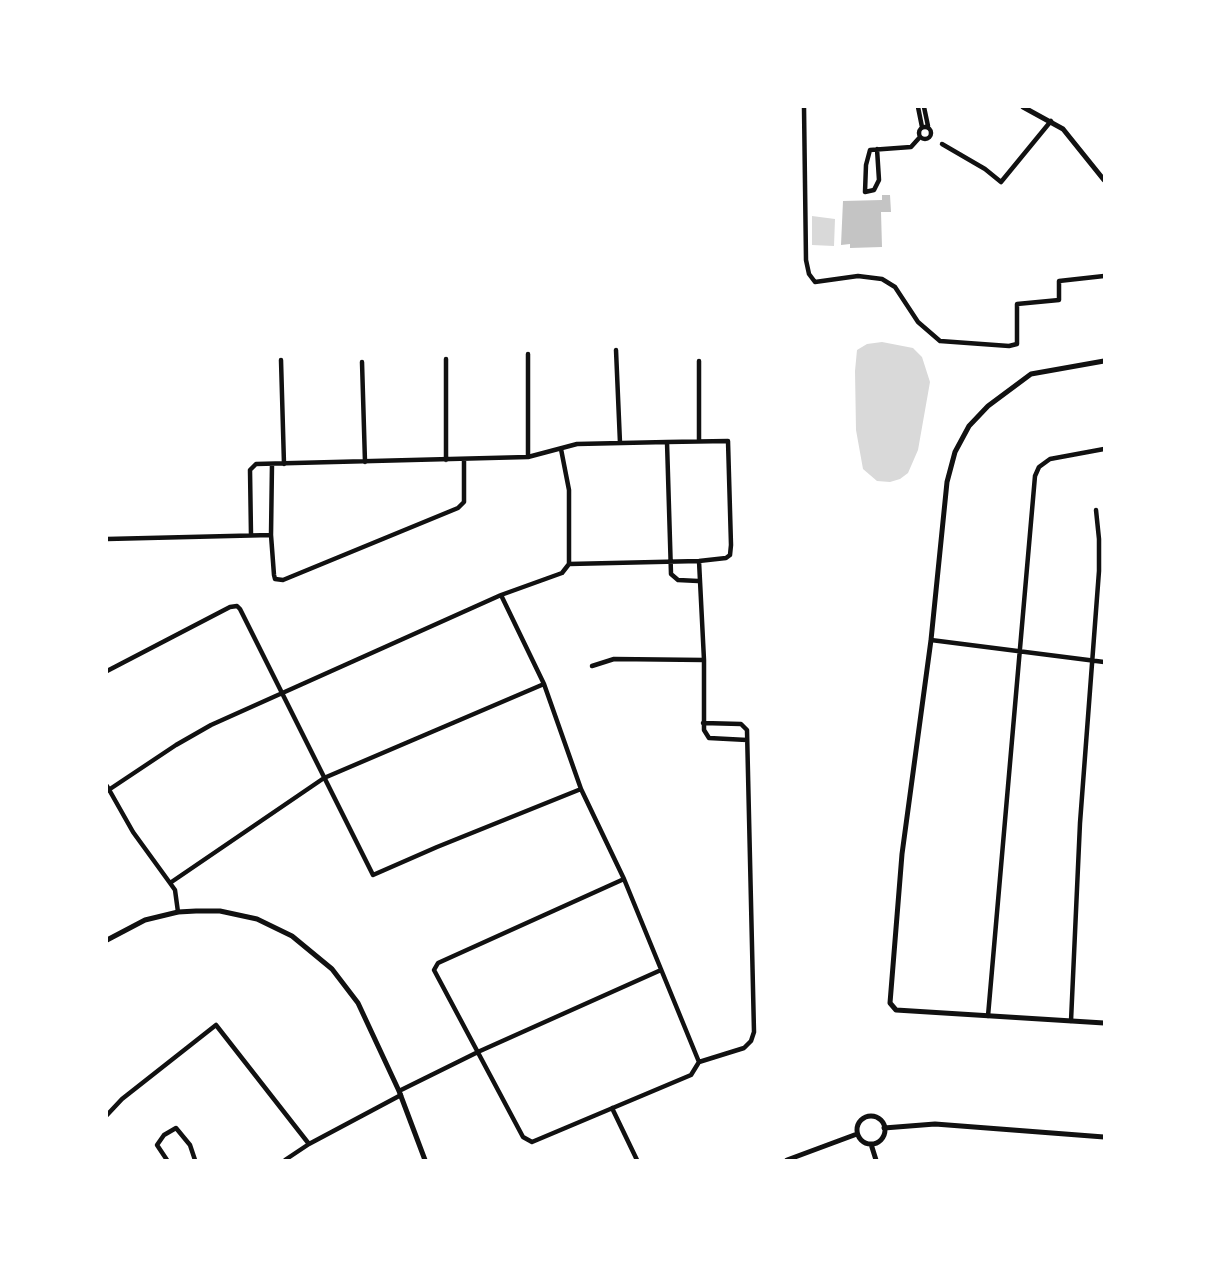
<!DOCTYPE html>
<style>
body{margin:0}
#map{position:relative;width:1211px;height:1267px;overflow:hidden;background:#fff;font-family:"Titillium Web",sans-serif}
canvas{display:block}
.frame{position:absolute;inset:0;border:108px solid #fff;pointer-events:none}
</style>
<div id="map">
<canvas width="1211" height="1267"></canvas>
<div class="frame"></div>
</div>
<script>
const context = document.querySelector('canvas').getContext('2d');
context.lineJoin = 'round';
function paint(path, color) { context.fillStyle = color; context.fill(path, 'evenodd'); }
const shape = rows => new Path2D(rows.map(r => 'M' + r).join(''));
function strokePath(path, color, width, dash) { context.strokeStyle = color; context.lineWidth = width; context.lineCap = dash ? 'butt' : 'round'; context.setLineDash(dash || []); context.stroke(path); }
const water = shape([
 [812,216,835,219,834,246,812,245],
 [882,342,913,348,922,357,930,382,918,450,908,473,900,479,890,482,877,481,863,469,856,430,855,371,857,350,867,344]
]);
const building = shape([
 [882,195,890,195,891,212,881,212,882,247,850,248,850,244,841,245,843,201,882,200]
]);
const minor = shape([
 [804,107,806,260,809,274,815,282,858,276,882,279,895,287,918,322,940,341,1009,346,1017,344,1017,304,1059,300,1059,281,1104,276],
 [918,107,922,127],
 [924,107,928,126],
 '919 133a6 6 0 1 1 12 0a6 6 0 1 1-12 0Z',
 [942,144,985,169,1001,182,1051,121],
 [877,149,879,180,874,190,865,192,866,165,870,150,911,147,920,137],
 [616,350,620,443],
 [528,354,528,457],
 [446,359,446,460],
 [281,360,284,464],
 [362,362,365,462],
 [699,441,699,361],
 [561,449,569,490,569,564],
 [272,464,271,535,274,575,275,579,283,580,458,508,464,502,464,460],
 [251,535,250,470,256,464,528,457,577,444,667,442,671,574,678,580,698,581],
 [107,539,271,535],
 [699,561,704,660,704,730,709,738,747,740],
 [501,595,544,684,581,789,624,879,699,1062],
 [931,640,1104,662],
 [592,666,614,659,704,660],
 [107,671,230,607,237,606,240,609,373,875,437,847,581,789],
 [107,786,133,832,170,883,175,890,178,912],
 [107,791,176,745,211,725,501,595,562,573,569,564,699,561,726,558,730,555,731,545,728,441,667,442],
 [624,879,438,963,434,970,523,1137,532,1142,691,1075,699,1062],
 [170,883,324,778,544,684],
 [988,1016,1035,476,1039,467,1050,459,1104,449],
 [1071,1021,1080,823,1099,571,1099,539,1096,510],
 [699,1062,744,1048,751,1041,754,1032,747,730,741,724,703,723],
 [399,1091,480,1051,661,970],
 [612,1108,637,1160],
 [107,1115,122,1099,216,1025,309,1144],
 [167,1160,157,1145,164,1135,176,1128,190,1145,195,1160],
 [285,1160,309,1144,401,1095]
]);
const tertiary = shape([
 [1023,107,1063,129,1104,180],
 [1104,361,1031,374,988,406,969,426,955,452,947,482,931,640,902,854,890,1003,896,1010,1104,1023],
 [107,940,145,920,178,912,196,911,220,911,257,919,292,936,332,969,358,1003,399,1091,425,1160],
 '857 1130a14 14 0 1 1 28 0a14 14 0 1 1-28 0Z',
 [884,1128,935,1124,1104,1137],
 [871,1144,876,1160],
 [787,1160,857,1134]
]);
paint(water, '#d9d9d9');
paint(building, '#c4c4c4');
strokePath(minor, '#111', 4.5);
strokePath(tertiary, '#111', 5);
</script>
